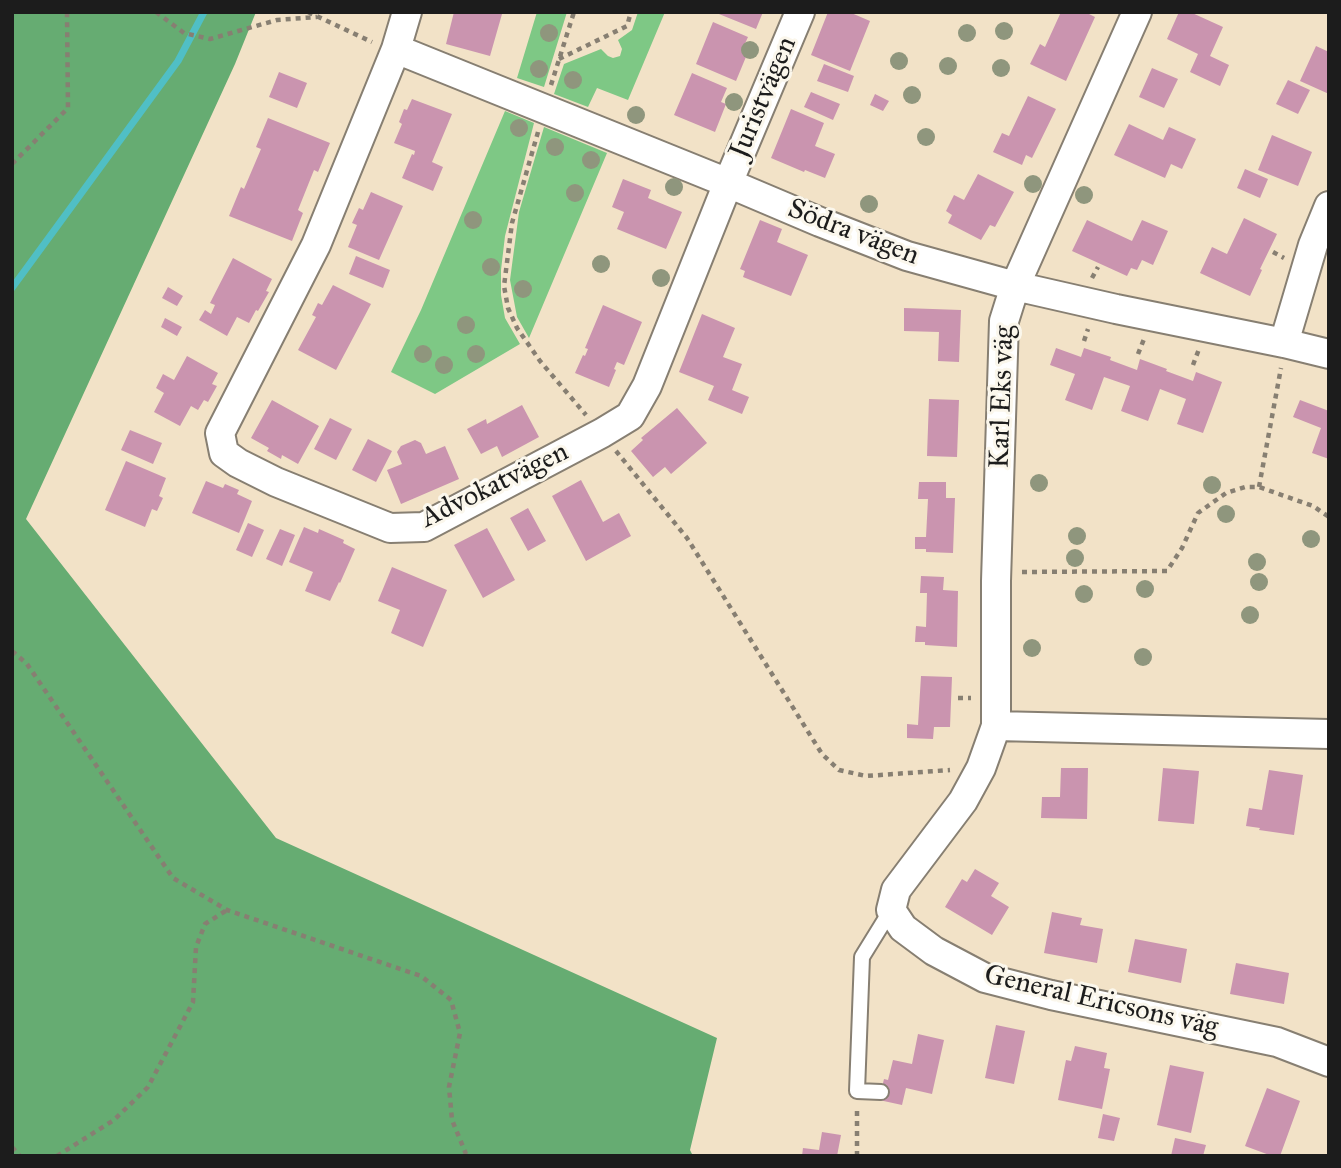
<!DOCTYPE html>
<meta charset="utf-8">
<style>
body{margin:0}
#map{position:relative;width:1341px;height:1168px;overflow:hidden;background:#f2e2c7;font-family:"IM FELL Great Primer",serif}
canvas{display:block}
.frame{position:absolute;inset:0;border:14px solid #1c1c1c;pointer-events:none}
</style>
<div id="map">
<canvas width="1341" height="1168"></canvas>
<div class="frame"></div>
</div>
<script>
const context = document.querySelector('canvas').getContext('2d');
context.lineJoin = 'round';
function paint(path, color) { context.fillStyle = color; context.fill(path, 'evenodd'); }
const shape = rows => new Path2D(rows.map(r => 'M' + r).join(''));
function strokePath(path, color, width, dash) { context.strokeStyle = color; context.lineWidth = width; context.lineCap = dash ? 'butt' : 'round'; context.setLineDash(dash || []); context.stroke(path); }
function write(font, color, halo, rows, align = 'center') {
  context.font = font + ' "IM FELL Great Primer",serif'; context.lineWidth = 6; context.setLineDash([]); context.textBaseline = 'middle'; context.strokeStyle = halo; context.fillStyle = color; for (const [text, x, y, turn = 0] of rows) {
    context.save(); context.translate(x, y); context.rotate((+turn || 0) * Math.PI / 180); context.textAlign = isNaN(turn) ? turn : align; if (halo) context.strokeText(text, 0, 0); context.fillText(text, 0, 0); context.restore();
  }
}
const green = shape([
 [537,12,567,12,544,87,517,78],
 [638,12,665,12,628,100,597,88,588,107,554,94,564,64,601,49,608,56,613,58,620,56,622,49,618,40,632,30],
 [505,111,534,123,505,236,501,270,501,295,505,318,520,344,435,394,391,372,421,310],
 [544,127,607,153,529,338,517,317,510,280,519,212]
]);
const forest = shape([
 [12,12,256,12,235,64,26,519,276,838,717,1038,690,1150,693,1156,12,1156]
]);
const stream = shape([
 [12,288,178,61,204,12]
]);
const building = shape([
 [454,12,494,12,502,14,490,56,446,44],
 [714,12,763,12,756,29],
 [828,12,849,12,870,21,850,71,811,55],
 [1061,12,1085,12,1095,17,1066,81,1030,64,1040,44,1045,47],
 [1179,12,1190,12,1223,27,1210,56,1229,65,1220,86,1190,72,1198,54,1167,39],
 [713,22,748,37,742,50,748,52,736,81,696,64],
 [1316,46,1329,52,1329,94,1300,81],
 [824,64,854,76,848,92,817,81],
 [1152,68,1178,79,1164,108,1139,97],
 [279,72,307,83,297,108,269,97],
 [692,73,727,88,721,102,726,104,715,132,674,115],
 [1288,80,1310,90,1298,114,1276,104],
 [811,92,840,104,833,120,804,107],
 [875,94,889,101,883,111,870,105],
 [1028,96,1056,109,1032,158,1026,155,1022,165,993,152,1002,133,1009,136],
 [412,99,452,114,432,162,443,167,433,191,402,178,412,154,414,155,415,151,394,143,402,124,399,122,404,109,407,110],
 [791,109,824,123,815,146,835,154,825,178,805,170,804,172,771,158],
 [268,118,330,143,318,172,314,170,298,210,303,213,292,241,229,216,241,187,244,189,261,149,256,147],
 [1129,124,1163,140,1169,127,1196,139,1182,169,1171,164,1165,178,1114,155],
 [1272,135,1312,152,1298,186,1258,170],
 [1245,169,1268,179,1260,198,1237,188],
 [978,174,1014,192,995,227,990,225,981,240,948,223,952,215,946,211,954,195,964,200],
 [623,179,651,190,648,198,682,212,666,249,617,229,624,212,612,207],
 [371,192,403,206,379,260,348,247,357,225,352,223,359,208,363,210],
 [1244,218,1277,234,1260,269,1262,270,1250,296,1200,273,1212,247,1227,254],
 [760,220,782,229,777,242,808,255,791,296,743,277,745,271,740,269],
 [1087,220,1132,241,1142,220,1168,231,1153,265,1142,260,1137,270,1131,268,1127,276,1072,251],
 [356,256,390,270,383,288,349,274],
 [233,258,272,279,266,291,269,292,258,311,256,310,249,323,237,317,227,336,199,320,205,310,211,314,215,305,210,303],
 [333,285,371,304,336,370,298,350,316,317,312,315,318,303,322,305],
 [168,287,183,296,177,306,162,298],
 [603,305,642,322,624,365,617,362,614,369,616,370,609,387,575,373,583,355,585,356,588,349,585,348],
 [904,308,961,310,959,362,938,361,939,332,904,331],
 [702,314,735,328,723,357,742,364,732,390,749,397,742,414,708,400,714,386,679,372],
 [165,318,182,327,177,336,161,327],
 [1056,348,1081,357,1084,348,1111,357,1110,360,1137,370,1140,359,1167,369,1166,371,1193,381,1196,372,1222,382,1203,433,1177,424,1186,399,1160,389,1148,421,1121,411,1130,386,1104,377,1092,410,1065,400,1075,374,1050,365],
 [187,356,218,373,212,384,217,386,208,402,204,400,198,410,191,406,180,426,154,412,164,393,156,388,163,374,174,380],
 [929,399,959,400,957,457,927,456],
 [272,400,319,426,298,464,282,455,281,459,267,451,269,448,251,438],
 [1300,400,1329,411,1329,459,1312,453,1321,428,1293,417],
 [522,405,539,437,502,457,497,446,481,454,467,429,486,419,487,424],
 [677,408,707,443,671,474,665,467,653,477,631,451,643,440,641,438],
 [330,418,352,429,336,460,314,449],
 [130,430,162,443,153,464,121,450],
 [368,439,392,451,376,482,352,470],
 [415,440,421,443,426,454,445,446,459,479,401,504,387,470,402,464,397,452,401,446],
 [126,461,166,478,159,496,163,498,157,511,152,509,145,527,105,510],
 [581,480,603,522,619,513,631,536,586,561,552,496],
 [206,481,223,488,225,484,239,490,237,494,252,501,239,533,192,513],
 [919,482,946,482,946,498,955,498,953,553,926,552,926,549,915,549,915,537,926,537,928,499,918,499],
 [528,508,546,541,528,551,510,518],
 [248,523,264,530,252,557,236,550],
 [304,527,318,533,319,529,344,540,343,543,355,549,340,583,339,582,330,601,305,591,313,572,289,562],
 [487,528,515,580,483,598,454,545],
 [280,529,295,535,282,566,266,559],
 [392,567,447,590,423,647,391,633,400,610,378,601],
 [921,576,944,577,943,590,958,591,957,647,925,645,925,642,915,642,916,626,926,627,927,593,920,593],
 [921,676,952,677,950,727,934,727,933,739,907,738,907,724,918,725],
 [1061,768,1088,768,1087,819,1041,818,1042,797,1060,797],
 [1163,768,1199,771,1194,824,1158,821],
 [1269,770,1303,775,1294,835,1259,830,1260,828,1246,826,1249,808,1262,810],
 [975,869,999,883,991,896,1009,907,992,935,945,907,962,879,967,882],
 [1052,912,1082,918,1080,925,1103,929,1097,963,1044,953],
 [1135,939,1187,949,1181,983,1128,972],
 [1236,963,1289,973,1284,1004,1230,994],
 [996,1025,1025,1031,1014,1084,985,1078],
 [918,1034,944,1040,932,1094,906,1088,902,1105,879,1100,884,1079,888,1080,893,1060,912,1064],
 [1075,1046,1107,1053,1104,1068,1110,1069,1102,1109,1058,1100,1066,1060,1071,1061],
 [1170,1065,1204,1072,1191,1133,1157,1125],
 [1267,1088,1300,1101,1280,1156,1272,1156,1245,1146],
 [1103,1114,1120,1118,1114,1141,1098,1138],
 [822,1132,841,1135,837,1156,802,1156,803,1148,819,1150],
 [1175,1138,1206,1145,1203,1156,1171,1156]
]);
const path = shape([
 [156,12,184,33,210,39,277,20,317,17],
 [308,12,372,42],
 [559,59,627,26,631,12],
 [551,85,574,12],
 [538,132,512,223,504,286,508,308,517,328,540,361,586,415],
 [12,164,68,108,67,12],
 [1273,252,1284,258],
 [1092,278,1098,267],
 [1084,341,1088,329],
 [1138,354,1144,339],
 [1193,365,1199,349],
 [616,451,687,538,822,754,839,770,866,776,950,770],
 [1259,487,1281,368],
 [1022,572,1167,571,1182,548,1198,513,1226,493,1245,487,1259,487,1313,506,1329,517],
 [12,651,27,664,173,878,227,910,421,976,451,1000,460,1033,449,1087,452,1120,466,1154,469,1156],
 [958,698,971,698],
 [12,1147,20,1156],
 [57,1156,114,1120,148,1087,193,1002,196,947,205,924,227,910],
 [857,1156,857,1110]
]);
const service = shape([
 [881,1092,857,1091,862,957,891,910]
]);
const minor = shape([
 [407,12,396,49,316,245,220,433,224,453,238,463,276,482,390,528,424,527,602,433,630,416,647,386,728,183,800,12],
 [396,49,728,183,820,222,907,256,1015,286,1116,309,1284,343,1329,354],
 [1284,343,1313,245,1329,206],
 [996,726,996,581,1004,321,1015,286,1137,12],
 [1329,734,996,726,981,768,963,801,896,890,891,910,903,928,934,951,985,978,1051,995,1277,1042,1329,1062]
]);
const trees = [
 [1004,31],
 [549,33],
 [967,33],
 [750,50],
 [899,61],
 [948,66],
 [1001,68],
 [539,69],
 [573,80],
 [912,95],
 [734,102],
 [636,115],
 [519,128],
 [926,137],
 [555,147],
 [591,160],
 [1033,184],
 [674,187],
 [575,193],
 [1084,195],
 [869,204],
 [473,220],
 [601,264],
 [491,267],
 [661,278],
 [523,289],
 [466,325],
 [423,354],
 [476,354],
 [444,365],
 [1039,483],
 [1212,485],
 [1226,514],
 [1077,536],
 [1311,539],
 [1075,558],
 [1257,562],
 [1259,582],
 [1145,589],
 [1084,594],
 [1250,615],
 [1032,648],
 [1143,657]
];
const streetNames = [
 ["Juristvägen",764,98,-67],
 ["Södra vägen",853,233,21],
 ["Karl Eks väg",1003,397,-88],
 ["Advokatvägen",495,486,-26],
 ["General Ericsons väg",1101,1002,13]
];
paint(green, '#7ec885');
paint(forest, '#66ac72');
strokePath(stream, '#50bfc5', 7);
paint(building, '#ca94af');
strokePath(service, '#877f72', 18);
strokePath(minor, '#877f72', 32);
strokePath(path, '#877f72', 4.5, [5, 5]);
strokePath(service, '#fff', 14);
strokePath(minor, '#fff', 28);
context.fillStyle = '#8f967d';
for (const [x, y] of trees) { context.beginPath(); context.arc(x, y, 9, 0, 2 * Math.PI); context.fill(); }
write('28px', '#1c1c1c', '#fbf7ec', streetNames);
</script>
